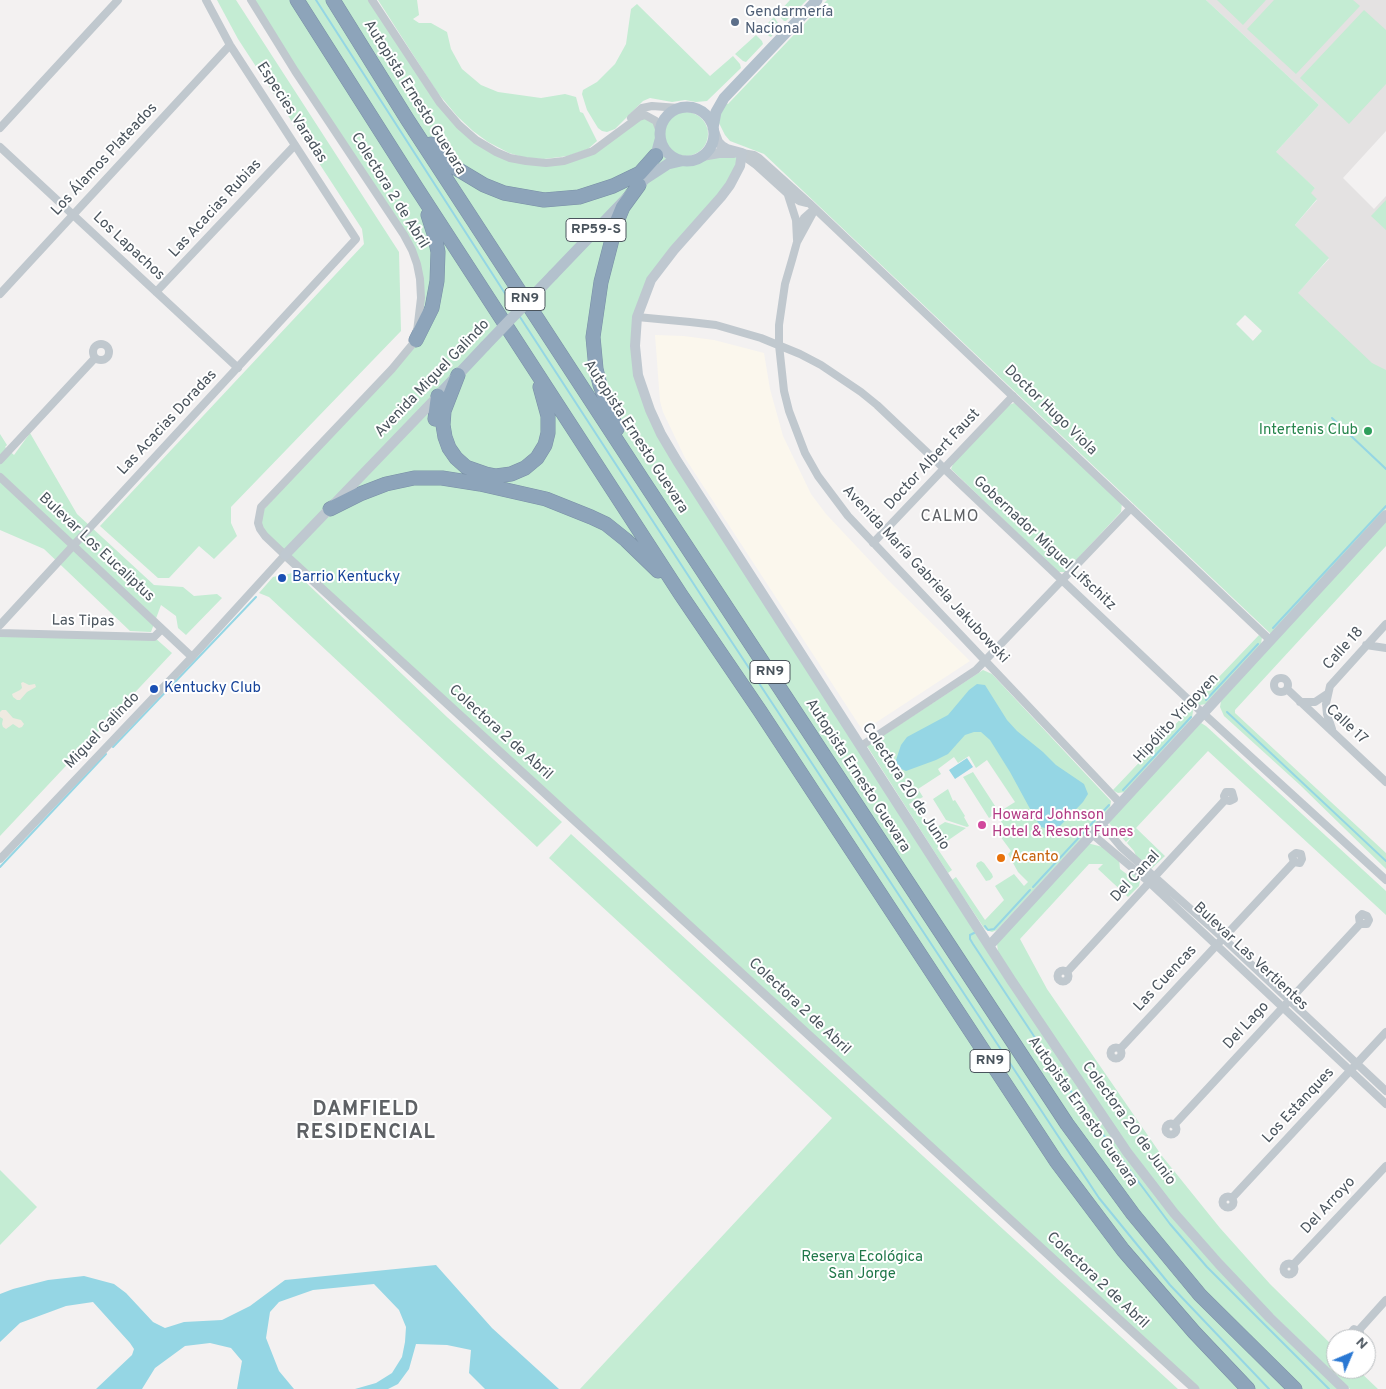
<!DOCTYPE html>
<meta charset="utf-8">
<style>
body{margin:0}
#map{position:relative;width:1386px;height:1389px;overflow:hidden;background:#f3f1f1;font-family:Overpass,sans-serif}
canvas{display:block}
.north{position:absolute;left:1326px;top:1329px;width:50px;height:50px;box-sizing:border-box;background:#fff;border:1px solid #b7bbbe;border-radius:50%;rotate:45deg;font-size:14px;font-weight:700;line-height:20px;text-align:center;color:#4a545d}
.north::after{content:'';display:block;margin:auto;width:18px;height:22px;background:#2a78d3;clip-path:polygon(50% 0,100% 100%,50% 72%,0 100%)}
</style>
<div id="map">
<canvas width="1386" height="1389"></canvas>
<div class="north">N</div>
</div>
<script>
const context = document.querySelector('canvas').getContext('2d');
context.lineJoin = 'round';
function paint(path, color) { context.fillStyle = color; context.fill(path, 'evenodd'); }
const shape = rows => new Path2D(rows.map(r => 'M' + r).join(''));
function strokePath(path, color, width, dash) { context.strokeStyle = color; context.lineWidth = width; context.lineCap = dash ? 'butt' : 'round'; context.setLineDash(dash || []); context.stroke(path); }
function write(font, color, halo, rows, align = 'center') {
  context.font = font + ' Overpass,sans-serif'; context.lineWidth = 4; context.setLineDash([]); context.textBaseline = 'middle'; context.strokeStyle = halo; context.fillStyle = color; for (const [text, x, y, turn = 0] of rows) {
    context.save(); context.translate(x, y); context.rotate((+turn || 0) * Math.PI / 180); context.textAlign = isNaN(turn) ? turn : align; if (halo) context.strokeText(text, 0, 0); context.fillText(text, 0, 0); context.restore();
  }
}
const commercial = shape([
 [655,335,684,336,714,340,764,353,770,389,783,436,811,494,826,514,888,580,970,661,863,731,685,458,663,412,660,401]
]);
const education = shape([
 [1206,0,1386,0,1386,131,1343,178,1374,209,1386,196,1386,466,1253,341,1329,259,1295,225,1317,200,1310,193,1315,188,1275,153,1319,105]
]);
const green = shape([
 [217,0,236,0,399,252,401,331,231,507,231,523,237,536,214,559,199,546,169,578,158,578,100,526,364,244,362,229,238,39],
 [251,0,372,0,440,102,476,140,526,161,577,157,639,117,652,118,663,147,667,153,681,161,696,160,702,156,737,154,740,166,651,280,635,346,650,410,990,945,1174,1213,1344,1389,1195,1389,265,536,259,515,416,340,421,298,412,250],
 [378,0,417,0,419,15,413,19,419,23,431,23,447,32,451,49,462,69,481,85,498,92,541,98,565,94,576,97,580,112,583,113,597,141,588,149,568,156,544,159,526,158,509,153,488,142,473,131,457,116,437,92],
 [790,0,807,0,786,21,784,21,777,14],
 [827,0,1206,0,1319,105,1276,152,1315,188,1311,193,1317,199,1295,225,1329,258,1298,293,1372,363,1386,370,1386,509,1271,634,764,154,730,141,725,135,719,123,722,108,726,103,728,104],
 [1245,315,1262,331,1253,341,1236,324],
 [1217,0,1266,0,1243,25],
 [1274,0,1353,0,1360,6,1296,74,1247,29],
 [637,4,710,76,733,56,740,64,741,68,707,101,696,102,685,100,672,102,650,98,643,101,615,129,607,132,602,131,598,128,587,110,582,94,583,90,597,82,615,64,626,44,631,9],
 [1364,10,1386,30,1386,84,1349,124,1300,78],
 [774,17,780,26,779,28,771,37,769,36,762,29],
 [756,35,762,41,763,44,746,62,743,61,735,54],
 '664 134a22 22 0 1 1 44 0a22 22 0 1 1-44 0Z',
 [1386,200,1386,230,1371,216],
 [1014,403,1017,404,1122,503,1121,512,1065,572,1058,572,951,469,954,462,1009,405],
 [30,433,77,514,154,585,183,587,194,596,217,594,222,598,186,635,178,628,176,616,161,605,151,632,130,631,44,549,0,530,0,434,7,445,5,447,14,455],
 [1386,519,1386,546,1235,710,1235,713,1386,853,1386,869,1300,785,1224,716,1220,707,1221,701],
 [295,572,447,717,562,822,537,847,269,597,259,593,273,577,277,576,279,582,286,580,285,575],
 [0,633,154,637,172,653,0,836],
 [1259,635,1262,637,1261,645,1206,704,1200,705,1198,704,1195,702],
 [983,670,992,674,1111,801,1110,808,997,930,992,932,986,930,984,928,952,880,956,877,985,920,1004,900,995,886,1014,874,1024,886,1028,882,1018,872,1008,854,1011,851,1000,836,1007,831,996,813,989,818,963,777,973,772,999,812,1015,802,987,760,976,768,969,756,958,763,954,757,938,769,941,774,918,789,923,797,909,804,911,808,915,807,931,831,945,822,966,828,937,848,952,870,948,873,867,746],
 [1191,708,1193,711,1192,718,1125,792,1118,793,1116,792,1113,790],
 [1201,723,1206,726,1386,891,1386,915,1208,751,1136,828,1165,856,1150,870,1137,858,1134,851,1127,843,1135,833,1132,831,1134,834,1126,842,1109,823,1109,820],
 [948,789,953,801,955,800,965,816,964,817,969,826,967,827,946,820,933,799],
 [571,834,854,1093,1178,1389,580,1389,832,1118,549,858],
 [1087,843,1103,847,1119,859,1120,869,1128,875,1131,875,1131,870,1140,881,1139,886,1128,897,1098,869,1103,864,1089,864,1020,939,1047,989,1162,1156,1220,1228,1270,1284,1336,1349,1336,1369,1357,1369,1378,1389,1350,1389,1257,1299,1180,1214,1128,1146,1047,1028,998,952,997,944],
 [981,861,984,863,992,874,993,877,990,880,986,881,976,866,977,863],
 [0,1170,37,1207,0,1245]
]);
const sand = shape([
 [23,682,29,685,35,684,36,687,27,692,20,700,17,700,13,697,12,694,20,690,22,688,21,683],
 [2,710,6,710,13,718,21,720,24,724,22,727,19,728,13,724,6,729,3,727,2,724,3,719,0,717,0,712]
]);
const water = shape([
 [977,684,985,685,1007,720,1017,731,1043,752,1056,765,1084,784,1088,794,1083,802,1059,827,1052,830,1041,827,1035,818,1010,772,990,740,981,732,974,732,965,735,948,754,936,760,906,771,899,768,896,760,901,745,907,737,948,715,969,690],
 [967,758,973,767,955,779,949,770],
 [436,1265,492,1328,559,1389,485,1389,469,1373,471,1350,447,1345,416,1344,409,1369,398,1384,388,1389,355,1389,376,1383,392,1373,402,1357,405,1342,406,1327,399,1310,374,1284,313,1290,279,1302,270,1312,266,1338,279,1371,294,1389,237,1389,242,1361,231,1348,210,1343,185,1346,155,1368,142,1389,96,1389,132,1355,134,1349,130,1343,93,1302,66,1306,20,1323,0,1342,0,1294,13,1289,48,1280,84,1276,114,1284,126,1293,153,1322,165,1328,184,1322,222,1320,250,1306,285,1280]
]);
const stream = shape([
 [316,0,515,309],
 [520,317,710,609,1099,1198,1170,1285,1269,1389],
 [1332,418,1386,469],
 [1273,628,1386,506],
 [1206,700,1258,644],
 [1227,712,1386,861],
 [113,747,256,597],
 [1123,790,1191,717],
 [0,867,106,754],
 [1033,887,1109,805],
 [985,926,988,930,994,929,1030,890],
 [976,932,970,935,970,939,973,944,1067,1086,1170,1224,1207,1267,1329,1389]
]);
const minor = shape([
 [372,0,440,103,459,125,476,140,496,152,510,158,526,161,546,163,564,161,593,151,639,117,645,115,656,121,660,132],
 [631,118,642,108,652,106,679,108],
 [0,128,118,0],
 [0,147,238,368],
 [742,153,754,155,759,158,809,203,1270,640],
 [742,155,756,165,788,194,799,201,807,203],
 [788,195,796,220,797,240],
 [815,209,797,242,792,260,785,284,779,325,779,345,784,391,789,411,805,453,818,476,848,516,1120,803],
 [798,230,804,218,813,210],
 [156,292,295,145],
 [0,294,230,45],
 [637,317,690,322,716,325,761,338,800,354,821,365,861,392,877,405,1194,705,1386,880],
 '93 352a8 8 0 1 1 16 0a8 8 0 1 1-16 0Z',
 [0,460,95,358],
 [0,477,192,657],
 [873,543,1013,396],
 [0,625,356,239,230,45,206,0],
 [0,633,154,637,162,629],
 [1366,645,1386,648],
 '1274 685a7 7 0 1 1 14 0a7 7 0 1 1-14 0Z',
 [1287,689,1386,782],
 [1300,702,1315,702,1327,694],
 [1332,729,1327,714,1326,704,1330,686,1386,624],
 [861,746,976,670,1131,508],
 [1101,823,1121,847,1223,938,1386,1091],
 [1092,834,1149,882,1386,1104],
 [0,859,192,657,285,555,265,536,260,529,258,523,261,507,392,369,416,340,421,298,420,279,417,264,412,250,404,235,295,71,251,0],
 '1057.5 976a5.5 5.5 0 1 1 11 0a5.5 5.5 0 1 1-11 0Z',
 [1067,972,1225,800,1230,801,1234,799,1232,792,1226,792,1224,796,1225,800],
 '1110.5 1053a5.5 5.5 0 1 1 11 0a5.5 5.5 0 1 1-11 0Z',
 [1120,1049,1294,862,1300,863,1302,859,1301,854,1296,853,1292,856,1294,862],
 '1165.5 1129a5.5 5.5 0 1 1 11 0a5.5 5.5 0 1 1-11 0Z',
 [1174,1125,1360,924,1367,924,1369,920,1367,916,1362,914,1359,917,1360,924],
 '1222.5 1202a5.5 5.5 0 1 1 11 0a5.5 5.5 0 1 1-11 0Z',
 [1232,1198,1386,1032],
 '1283.5 1269a5.5 5.5 0 1 1 11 0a5.5 5.5 0 1 1-11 0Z',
 [1293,1265,1386,1166],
 [1359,1330,1386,1300],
 [1353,1339,1350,1334,1354,1329,1360,1332,1360,1337,1357,1339]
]);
const tertiary = shape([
 [285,555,1195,1389]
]);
const secondary = shape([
 [714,131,718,142,722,146,727,149,742,153,740,166,730,185,721,197,674,250,651,280,637,317,635,346,638,375,650,410,661,434,677,461,1011,980,1127,1152,1174,1213,1219,1264,1270,1318,1344,1389],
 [702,156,719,153,734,153],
 [285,555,438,396],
 [990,945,1386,515]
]);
const primary = shape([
 '660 134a27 27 0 1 1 54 0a27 27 0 1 1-54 0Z',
 [713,128,716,112,724,98,817,0],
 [645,179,668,164,681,161],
 [553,275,644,180,656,155,660,140],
 [438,396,485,346]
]);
const motorway = shape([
 [297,0,416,187,681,595,760,711,1056,1161,1123,1250,1194,1332,1248,1389],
 [333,0,407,119,642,479,1067,1124,1133,1214,1200,1295,1295,1389],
 [431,144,454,167,484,185,504,193,544,200,579,197,613,186,640,173,656,155],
 [416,340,432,308,437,281,438,252,435,237,428,215],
 [458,375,444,411,443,425,445,437,449,448,456,458,466,467,486,474,496,476,511,474,525,468,537,458,545,445,548,433,548,416,540,387],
 [435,419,438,396],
 [617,429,600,385,596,369,593,337,601,282,616,224,623,207,639,185],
 [330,509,360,494,386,484,414,478,442,478,480,484,546,499,591,517,606,524,626,540,658,571]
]);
const primaryBridge = shape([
 [485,346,553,275]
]);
const markers = [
 [735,22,5,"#5c6f8a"],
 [1368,431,5,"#2e9e5b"],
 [282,578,5,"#1a4fb4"],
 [154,689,5,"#1a4fb4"],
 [982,825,5,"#d1479c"],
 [1001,858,5,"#e8710a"]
];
const shields = [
 [596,230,60],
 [525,299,40],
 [770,672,40],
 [990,1061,40]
];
const shieldNames = [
 ["RP59-S",596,230],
 ["RN9",525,299],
 ["RN9",770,672],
 ["RN9",990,1061]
];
const serviceNames = [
 ["Gendarmería",745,13],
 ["Nacional",745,30]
];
const streetNames = [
 ["Autopista Ernesto Guevara",414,98,58],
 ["Especies Varadas",291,113,57],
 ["Los Álamos Plateados",105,160,-47],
 ["Colectora 2 de Abril",389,191,58],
 ["Las Acacias Rubias",216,209,-47],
 ["Los Lapachos",128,247,43],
 ["Avenida Miguel Galindo",433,379,-46],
 ["Doctor Hugo Viola",1050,411,44],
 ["Las Acacias Doradas",168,423,-47],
 ["Autopista Ernesto Guevara",635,437,57],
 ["Doctor Albert Faust",933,460,-47],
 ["Gobernador Miguel Lifschitz",1044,544,43],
 ["Bulevar Los Eucaliptus",96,548,43],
 ["Avenida María Gabriela Jakubowski",925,575,47],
 ["Las Tipas",83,622,1],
 ["Calle 18",1344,649,-48],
 ["Hipólito Yrigoyen",1177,719,-47],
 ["Calle 17",1346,725,43],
 ["Miguel Galindo",103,731,-46],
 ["Colectora 2 de Abril",500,733,42],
 ["Autopista Ernesto Guevara",857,776,57],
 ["Colectora 20 de Junio",905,787,57],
 ["Del Canal",1136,877,-47],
 ["Bulevar Las Vertientes",1250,957,43],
 ["Las Cuencas",1166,979,-47],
 ["Colectora 2 de Abril",799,1007,43],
 ["Del Lago",1247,1026,-47],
 ["Los Estanques",1299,1106,-47],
 ["Autopista Ernesto Guevara",1082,1112,55],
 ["Colectora 20 de Junio",1128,1124,54],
 ["Del Arroyo",1329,1206,-47],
 ["Colectora 2 de Abril",1097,1281,43]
];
const leisureNames = [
 ["Intertenis Club",1358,431]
];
const transitNames = [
 ["Barrio Kentucky",292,578],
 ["Kentucky Club",164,689]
];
const hotelNames = [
 ["Howard Johnson",992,816],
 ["Hotel & Resort Funes",992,833]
];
const foodNames = [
 ["Acanto",1011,858]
];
const parkNames = [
 ["Reserva Ecológica",862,1258],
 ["San Jorge",862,1275]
];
const neighbourhoodNames = [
 ["CALMO",950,518]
];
const districtNames = [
 ["DAMFIELD",366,1111],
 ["RESIDENCIAL",366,1134]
];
paint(commercial, '#fbf7ed');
paint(education, '#e4e2e2');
paint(green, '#c4ecd3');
paint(sand, '#efeae1');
paint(water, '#95d6e4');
strokePath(stream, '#95d6e4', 2);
strokePath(motorway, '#7990a6', 15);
strokePath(minor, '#c0c8ce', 8);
strokePath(tertiary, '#c0c8ce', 9);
strokePath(secondary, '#bfc8d0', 10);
strokePath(primary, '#b3c1cd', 11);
strokePath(motorway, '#8da4ba', 14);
strokePath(primaryBridge, '#b3c1cd', 11);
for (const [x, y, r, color] of markers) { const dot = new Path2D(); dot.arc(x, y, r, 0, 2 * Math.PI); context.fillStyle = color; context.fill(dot); strokePath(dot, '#fff', 2); }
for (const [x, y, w] of shields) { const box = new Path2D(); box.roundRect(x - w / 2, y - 11.5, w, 23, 4); context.fillStyle = '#fff'; context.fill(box); strokePath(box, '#4a545d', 1); }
write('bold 14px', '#4a545d', null, shieldNames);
write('15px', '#4e5e75', '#fff', serviceNames, 'left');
write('15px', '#4a545d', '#fff', streetNames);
write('15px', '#27864d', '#fff', leisureNames, 'right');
write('15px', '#164399', '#fff', transitNames, 'left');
write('15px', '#b23c85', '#fff', hotelNames, 'left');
write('15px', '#c56008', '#fff', foodNames, 'left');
write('15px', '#20784a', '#fff', parkNames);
context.letterSpacing = '1px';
write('16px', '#5e6165', '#fff', neighbourhoodNames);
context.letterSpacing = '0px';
context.letterSpacing = '1px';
write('bold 20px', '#5e6165', '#fff', districtNames);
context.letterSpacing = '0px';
</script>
